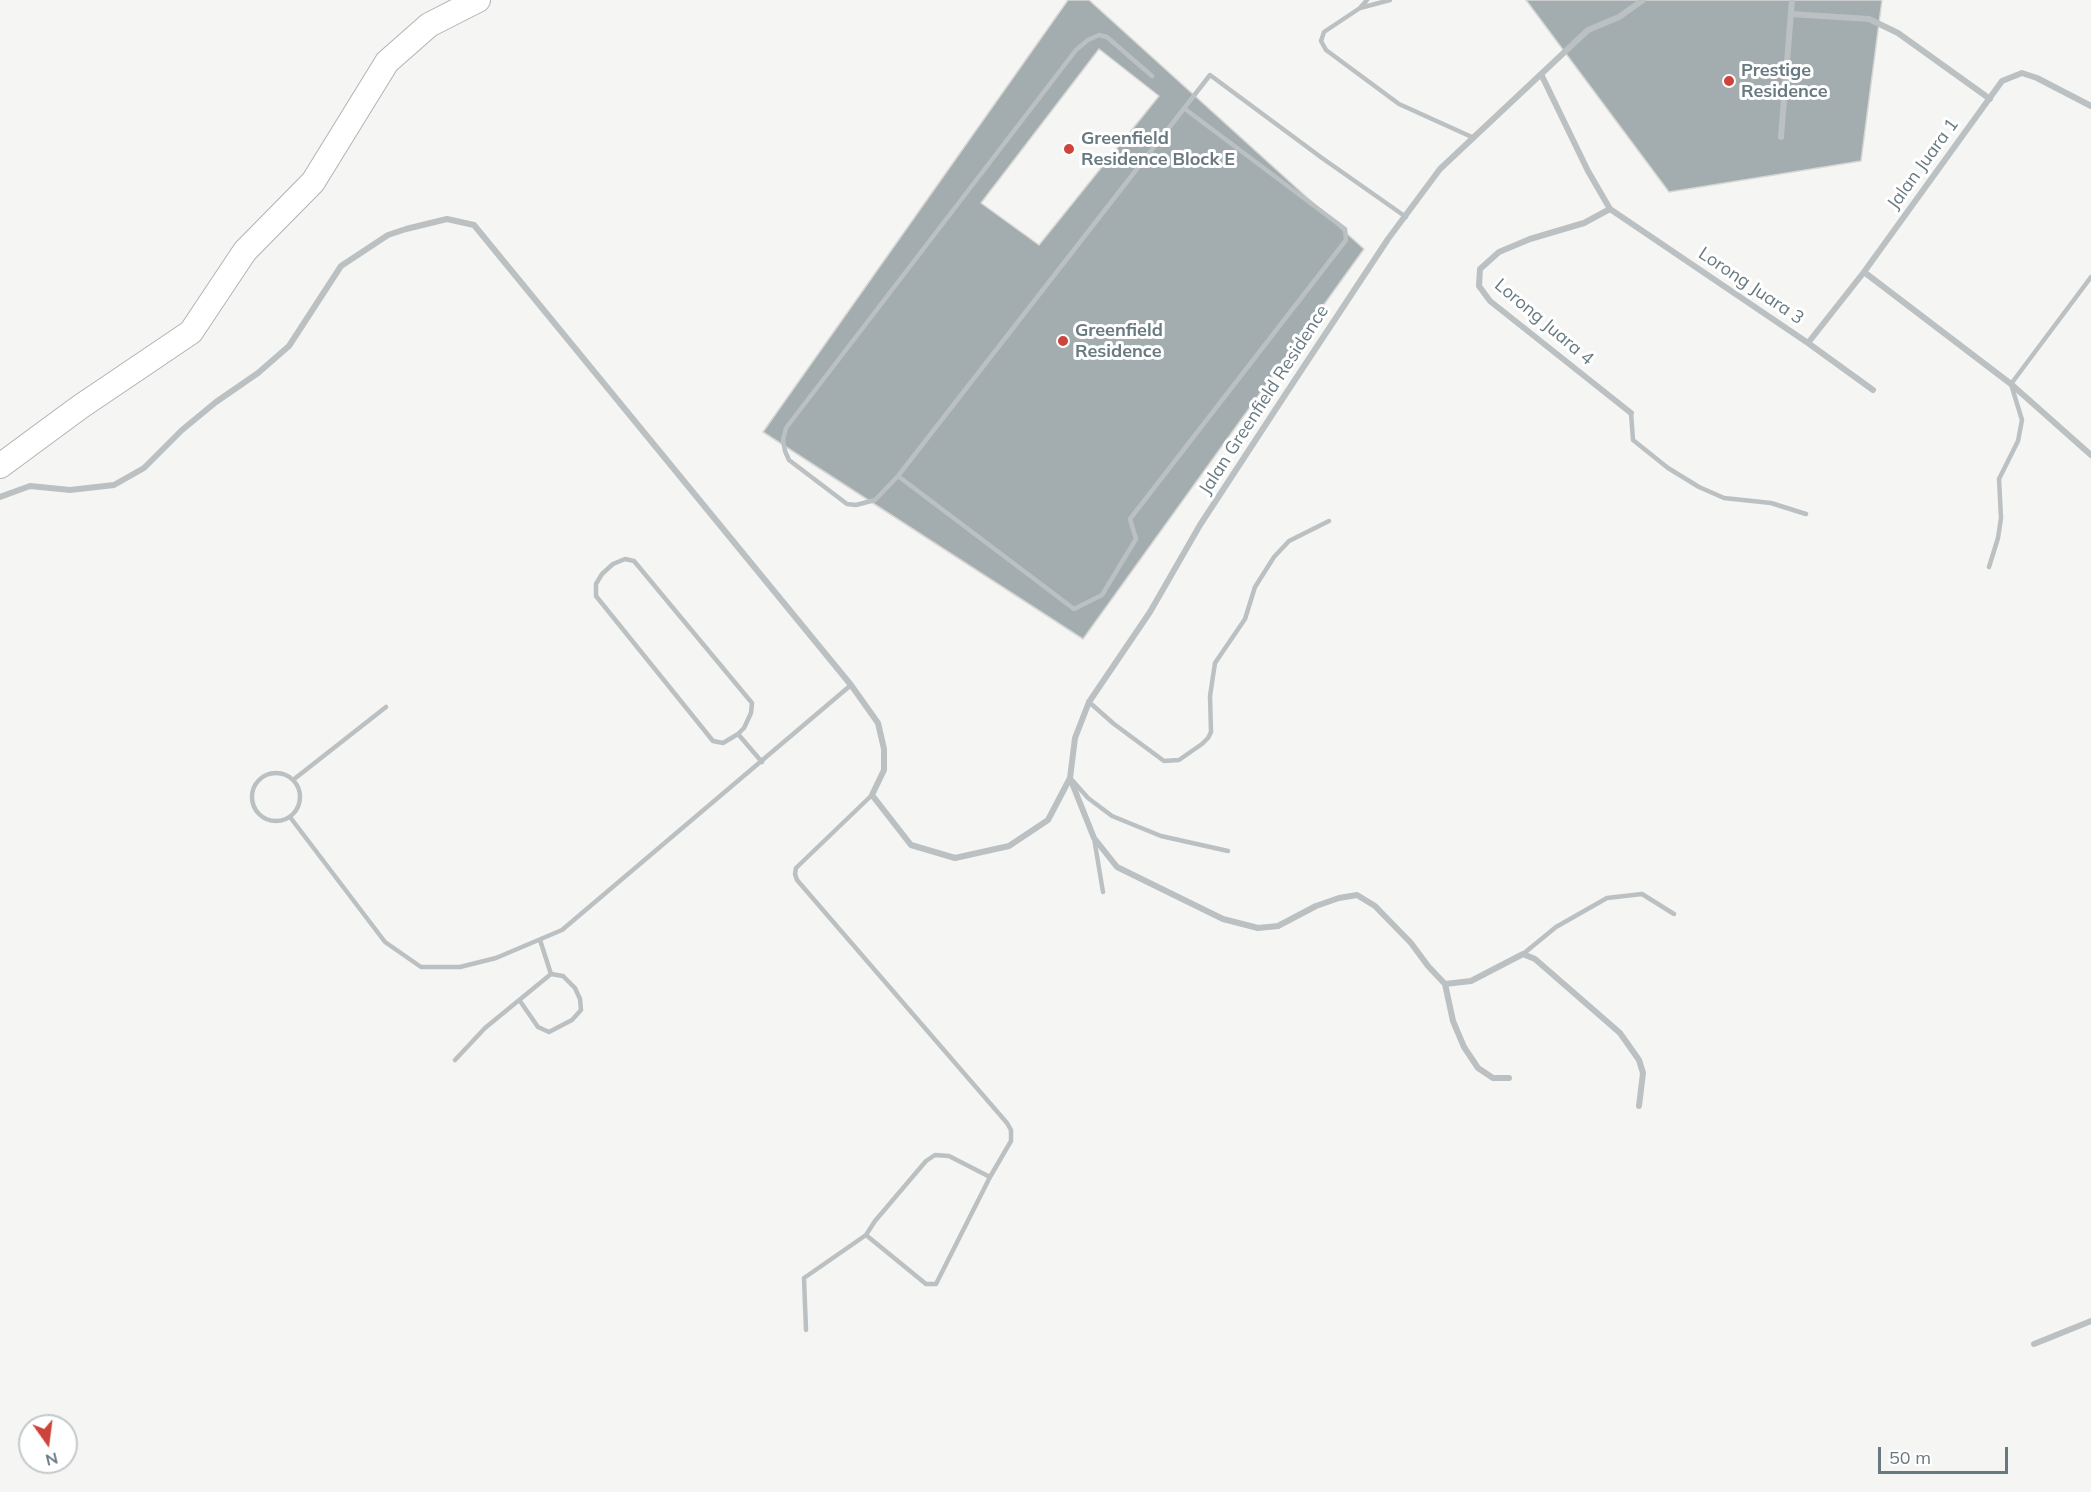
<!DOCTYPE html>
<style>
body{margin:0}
#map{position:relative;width:2091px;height:1492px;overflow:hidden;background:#f5f5f3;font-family:Mulish,sans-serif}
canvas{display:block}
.north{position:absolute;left:18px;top:1414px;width:60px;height:60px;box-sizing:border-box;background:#fff;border:2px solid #c3c9cc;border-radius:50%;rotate:166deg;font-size:16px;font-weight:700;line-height:24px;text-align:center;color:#687980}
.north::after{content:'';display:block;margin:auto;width:21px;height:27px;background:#cc443c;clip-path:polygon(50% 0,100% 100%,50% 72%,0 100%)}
.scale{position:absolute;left:1878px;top:1447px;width:130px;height:27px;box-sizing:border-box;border:3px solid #687980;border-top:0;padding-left:8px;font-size:18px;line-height:21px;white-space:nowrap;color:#687980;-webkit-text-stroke:4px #fff;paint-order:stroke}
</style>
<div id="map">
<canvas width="2091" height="1492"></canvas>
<div class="north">N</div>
<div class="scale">50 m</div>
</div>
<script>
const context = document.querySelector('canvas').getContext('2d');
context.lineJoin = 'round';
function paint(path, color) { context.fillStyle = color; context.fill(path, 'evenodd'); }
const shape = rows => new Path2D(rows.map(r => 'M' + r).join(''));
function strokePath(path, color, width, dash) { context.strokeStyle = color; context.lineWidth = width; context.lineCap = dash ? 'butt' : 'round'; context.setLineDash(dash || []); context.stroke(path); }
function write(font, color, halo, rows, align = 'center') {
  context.font = font + ' Mulish,sans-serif'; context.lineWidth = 6; context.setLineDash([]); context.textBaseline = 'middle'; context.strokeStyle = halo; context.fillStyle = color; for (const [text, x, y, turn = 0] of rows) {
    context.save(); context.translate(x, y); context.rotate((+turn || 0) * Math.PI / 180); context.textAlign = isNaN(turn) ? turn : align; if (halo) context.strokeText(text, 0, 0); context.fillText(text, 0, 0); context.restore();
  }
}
const building = shape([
 [1068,0,1089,0,1364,249,1083,639,763,432,1068,0],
 [1526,0,1882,0,1861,161,1669,192,1526,0],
 [1099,49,1159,96,1039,245,981,203,1099,49]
]);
const lane = shape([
 [1367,0,1360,8,1324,32,1321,41,1326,50,1399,104,1474,138],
 [1360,8,1390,0],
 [1185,109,1345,229,1346,240,1130,519,1136,539,1102,595,1074,609,898,476,1210,75,1322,158,1406,217],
 [1631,413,1633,440,1668,468,1699,487,1724,498,1771,503,1806,514],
 [898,476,875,500,856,505,847,504,789,460,785,451,783,440,786,428,1076,50,1088,40,1099,35,1107,37,1152,76],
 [625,559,634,561,752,703,751,713,744,728,738,734,723,743,713,741,596,596,596,584,602,574,613,564,625,559],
 [1989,567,1998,538,2001,518,1999,479,2018,441,2022,420,2011,384,2091,277],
 [1089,702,1114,724,1164,761,1179,760,1202,744,1208,738,1211,732,1210,696,1215,663,1245,619,1255,587,1274,557,1289,541,1329,521],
 [738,734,762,762],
 '252 797a24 24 0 1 1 48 0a24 24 0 1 1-48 0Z',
 [293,780,386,707],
 [1072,780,1088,798,1112,816,1161,836,1228,851],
 [872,795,796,868,795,874,797,880,1007,1123,1011,1130,1011,1141,990,1177],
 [290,817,385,942,421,967,460,967,496,958,562,930,851,685],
 [1094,838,1103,892],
 [540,940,551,974],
 [1523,954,1556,927,1607,898,1642,894,1674,914],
 [455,1060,485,1028,551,974,563,976,575,988,580,999,581,1010,572,1020,549,1032,538,1027,520,1001],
 [935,1155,949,1156,990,1177,936,1284,926,1284,866,1235,875,1221,926,1161,935,1155],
 [806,1330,804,1278,866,1235]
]);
const street = shape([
 [1791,14,1869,19,1898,33,1990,99],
 [1541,74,1588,171,1610,209,1808,343,1873,390],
 [1781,137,1792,0],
 [1610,209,1584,223,1530,239,1499,252,1480,269,1479,286,1490,301,1631,413],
 [1864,272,2011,384,2091,455],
 [1808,343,1864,272,2002,81,2022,73,2037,78,2091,106],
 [0,497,30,486,70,490,114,485,144,468,182,430,216,402,258,373,289,346,341,266,388,235,406,229,447,219,474,225,851,685,878,723,884,749,884,770,872,795,911,845,955,858,1009,846,1048,820,1070,778,1075,738,1089,702,1150,612,1200,525,1285,395,1388,239,1440,169,1588,30,1619,17,1643,0],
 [1070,778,1094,838,1117,867,1223,919,1258,928,1278,926,1316,906,1339,898,1357,895,1375,906,1411,943,1428,966,1445,984,1453,1021,1464,1047,1478,1068,1493,1078,1509,1078],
 [1445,984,1471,981,1523,954,1535,959,1620,1033,1639,1060,1643,1073,1639,1106],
 [2034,1344,2091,1321]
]);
const secondary = shape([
 [0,466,80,407,191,332,245,251,313,182,387,62,429,25,478,0]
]);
const markers = [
 [1729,81,6,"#cc443c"],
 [1069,149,6,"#cc443c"],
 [1063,341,6,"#cc443c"]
];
const poiNames = [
 ["Prestige",1741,71],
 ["Residence",1741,92],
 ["Greenfield",1081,139],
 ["Residence Block E",1081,160],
 ["Greenfield",1075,331],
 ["Residence",1075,352]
];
const streetNames = [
 ["Jalan Juara 1",1923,164,-54],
 ["Lorong Juara 3",1751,286,34],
 ["Lorong Juara 4",1544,322,40],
 ["Jalan Greenfield Residence",1264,400,-57]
];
paint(building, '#a3acaf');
strokePath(building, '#d7d7d5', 1.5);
strokePath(secondary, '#adb4b7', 26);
strokePath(lane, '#bbc0c2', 4.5);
strokePath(street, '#bbc0c2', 6);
strokePath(secondary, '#fff', 24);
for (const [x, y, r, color] of markers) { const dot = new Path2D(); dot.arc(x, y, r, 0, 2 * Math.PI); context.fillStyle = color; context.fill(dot); strokePath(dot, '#fff', 2); }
write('bold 18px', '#687980', '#fff', poiNames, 'left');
write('18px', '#687980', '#fff', streetNames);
</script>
